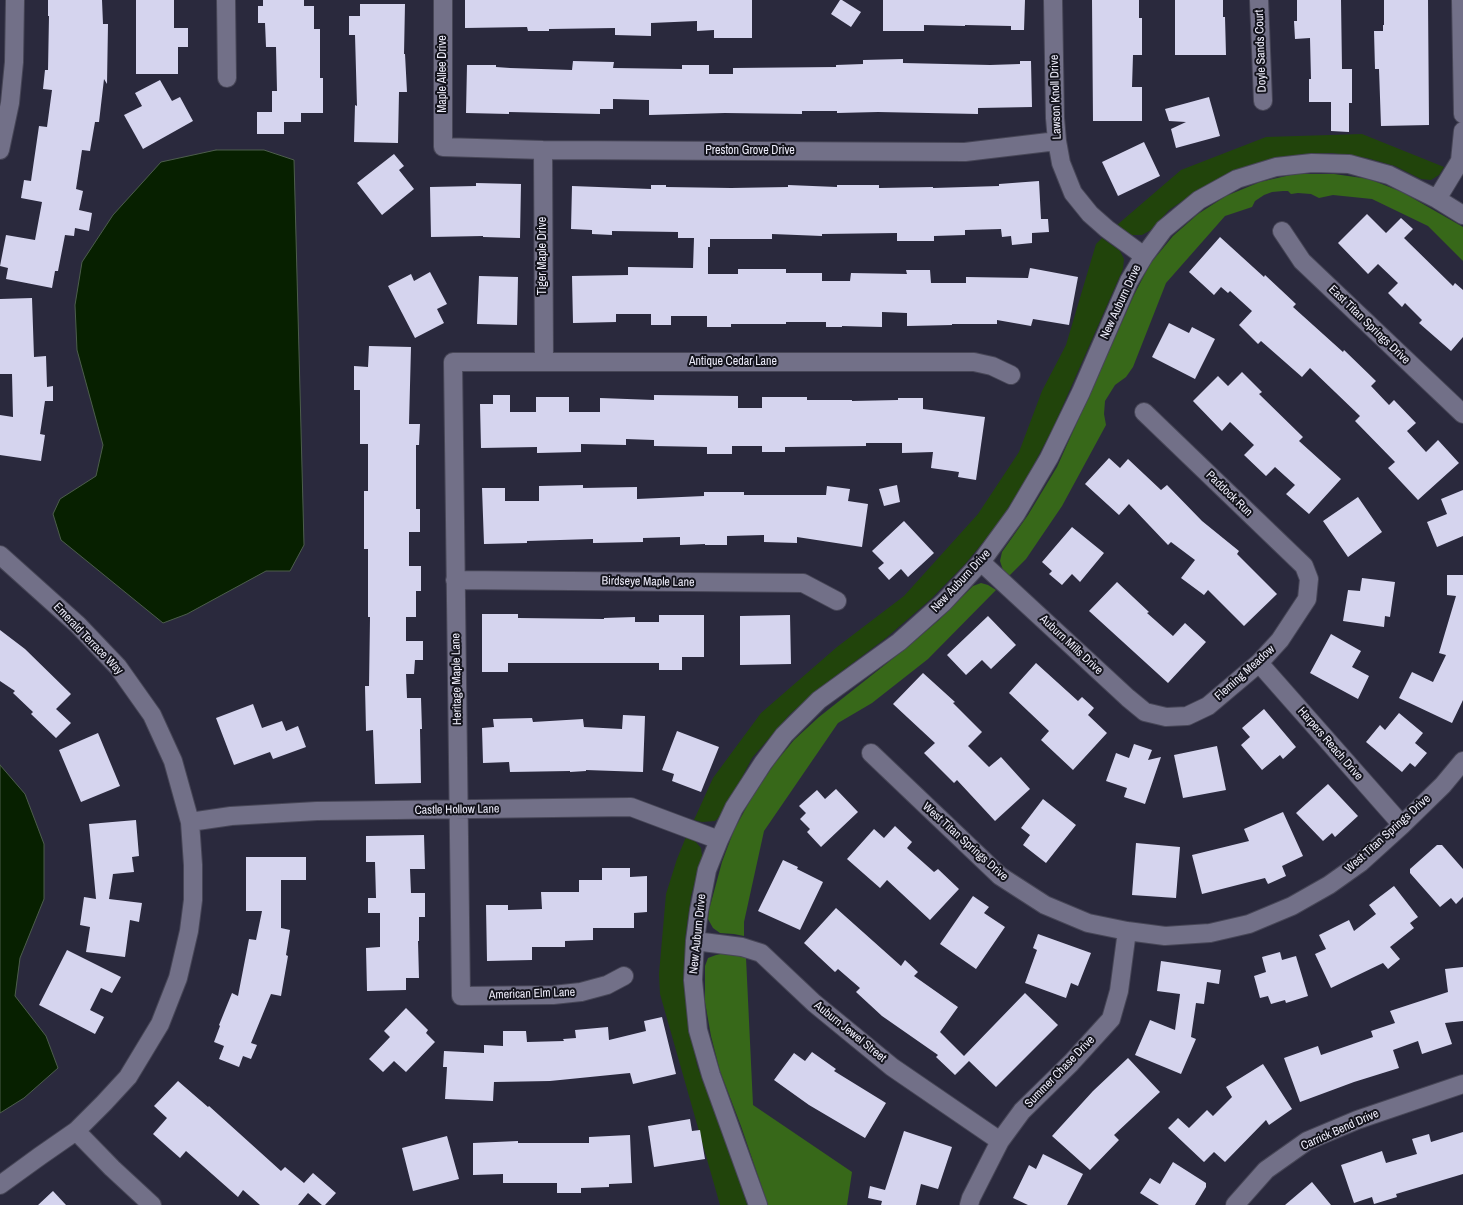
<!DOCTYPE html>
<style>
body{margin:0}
canvas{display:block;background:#2a293d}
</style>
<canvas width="1463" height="1205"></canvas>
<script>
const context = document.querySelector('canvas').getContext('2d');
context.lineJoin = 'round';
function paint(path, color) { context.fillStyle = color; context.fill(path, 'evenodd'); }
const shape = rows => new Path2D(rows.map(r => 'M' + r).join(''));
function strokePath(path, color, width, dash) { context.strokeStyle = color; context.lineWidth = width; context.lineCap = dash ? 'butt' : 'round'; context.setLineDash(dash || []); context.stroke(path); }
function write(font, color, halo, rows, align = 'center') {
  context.font = font + ' "Archivo Narrow",sans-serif'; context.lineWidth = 4; context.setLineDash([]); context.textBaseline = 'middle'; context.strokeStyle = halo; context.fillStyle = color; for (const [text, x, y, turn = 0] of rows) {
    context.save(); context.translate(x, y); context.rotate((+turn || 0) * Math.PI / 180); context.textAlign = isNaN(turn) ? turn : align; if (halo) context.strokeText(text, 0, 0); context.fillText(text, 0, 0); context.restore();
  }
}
const green = shape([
 [1362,134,1444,167,1439,175,1431,180,1421,179,1395,166,1367,158,1332,153,1303,154,1270,159,1232,171,1197,191,1169,210,1151,230,1142,235,1132,235,1117,225,1181,170,1266,137],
 [1102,238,1120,251,1124,259,1123,269,1053,428,1025,481,998,524,966,563,931,599,886,638,830,680,790,714,752,758,724,812,715,821,702,822,694,820,713,778,761,713,837,647,904,596,978,514,1019,452,1042,391,1066,345,1096,244],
 [686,837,695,841,701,848,702,856,691,896,685,939,685,988,689,1025,697,1065,739,1179,747,1205,720,1205,660,994,659,974,666,894,677,859]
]);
const forest = shape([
 [1295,174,1334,174,1369,179,1402,192,1463,227,1463,261,1428,226,1372,199,1333,195,1319,198,1311,194,1298,193,1291,194,1288,191,1283,191,1272,192,1264,195,1255,201,1252,207,1225,216,1166,283,1133,367,1126,377,1115,385,1105,401,1104,414,1106,425,1062,506,1026,559,1009,576,1003,570,1000,561,1002,552,1028,515,1057,467,1134,295,1150,264,1173,236,1198,214,1226,196,1260,182],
 [981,583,988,585,996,590,928,659,872,703,838,723,764,831,744,922,744,936,734,934,720,933,713,928,708,919,709,910,722,862,734,830,752,797,775,763,794,740,819,717,910,645,939,620,973,586],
 [725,953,739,955,746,958,753,1105,852,1172,847,1205,768,1205,741,1126,720,1071,711,1036,705,1002,705,966,708,958,716,955]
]);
const water = shape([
 [216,150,264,150,294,160,304,545,290,571,266,571,187,614,163,623,61,540,53,514,60,499,96,476,103,445,77,350,75,305,82,262,113,215,161,162,216,150],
 [0,765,25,794,44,844,44,899,20,958,15,996,46,1036,58,1068,24,1098,0,1113,0,765]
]);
const building = shape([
 [48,0,102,0,103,24,108,24,107,84,104,79,99,122,95,122,90,151,82,150,76,189,83,191,79,210,92,213,89,231,75,228,74,236,65,235,58,271,55,271,52,288,6,279,8,268,0,266,6,235,35,240,42,202,21,198,24,180,31,181,39,126,47,127,52,90,43,89,45,70,48,70,49,16,48,16],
 [136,0,174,0,174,28,188,28,188,47,178,47,178,74,136,74],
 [263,0,304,0,304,6,314,6,314,29,320,29,320,78,323,78,323,113,301,113,301,122,284,122,284,134,257,134,257,112,272,112,272,91,277,91,276,47,266,47,265,23,258,23,258,6,263,6],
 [465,0,752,0,752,38,714,38,714,30,697,31,697,21,651,23,651,36,615,35,615,28,549,29,549,31,528,31,527,27,465,28],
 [840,0,842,0,861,12,851,27,831,14],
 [883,0,1025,0,1024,30,1011,30,1011,26,965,25,965,26,924,25,924,31,883,31],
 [1092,0,1139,0,1139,18,1142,18,1142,55,1133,55,1132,87,1142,87,1142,121,1093,121],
 [1175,0,1223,0,1223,17,1225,17,1226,55,1175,55],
 [1297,0,1341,0,1342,69,1352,69,1352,103,1349,103,1349,132,1331,131,1331,102,1309,102,1309,79,1311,79,1310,38,1295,39,1294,21,1297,21],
 [1384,0,1428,0,1429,125,1381,126,1379,69,1375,69,1374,31,1383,31,1383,25,1384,25],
 [360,4,405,4,404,54,405,54,407,92,399,92,398,143,354,142,355,105,357,106,355,35,349,35,349,16,360,16],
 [903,59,903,63,990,65,1020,64,1020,61,1031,61,1032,107,978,108,978,114,878,112,837,113,837,111,802,111,802,114,725,113,649,115,649,100,613,99,613,109,600,109,600,114,509,112,509,114,466,113,467,65,496,65,496,67,510,68,572,70,573,61,614,62,613,68,682,69,682,65,709,65,709,74,733,74,733,68,836,67,836,65,863,64,863,60],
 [160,80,172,101,180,97,193,121,143,149,124,115,142,106,135,93],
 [1209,97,1220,136,1176,148,1171,129,1186,122,1169,121,1165,109],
 [1144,142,1160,176,1118,196,1102,162],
 [394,154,404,166,399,170,414,189,382,215,357,183],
 [1039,181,1041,219,1048,219,1049,232,1032,233,1032,243,1012,245,1011,236,1002,237,1001,229,965,230,965,235,934,236,934,241,897,241,897,233,822,234,822,236,772,234,772,239,710,239,710,247,708,247,708,274,738,274,738,269,786,269,786,273,822,273,822,281,850,281,851,273,907,274,906,270,930,270,931,283,966,283,966,277,1028,278,1030,268,1078,277,1069,325,1033,319,1031,326,997,320,997,324,952,324,952,325,907,326,907,313,882,312,882,327,842,326,842,327,826,327,826,322,786,322,786,324,731,324,731,327,707,327,707,316,671,316,671,325,651,325,651,314,616,314,616,322,573,323,572,276,628,275,628,267,693,268,694,238,678,238,678,232,612,231,612,235,592,234,592,230,571,229,572,186,651,189,651,185,666,185,666,187,731,188,788,187,788,185,837,187,837,185,879,185,879,188,933,187,933,188,999,186,999,184],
 [476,183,521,184,520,238,483,237,483,236,431,237,430,187,476,186],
 [1367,214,1386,233,1401,218,1413,229,1404,238,1453,286,1455,283,1463,290,1463,337,1451,351,1419,323,1422,320,1405,303,1402,307,1388,293,1398,283,1378,264,1368,274,1338,243],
 [1220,237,1264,277,1265,275,1296,304,1293,307,1343,352,1344,350,1376,381,1371,386,1389,405,1394,400,1416,423,1407,431,1426,452,1438,440,1459,463,1418,500,1388,468,1395,462,1355,421,1360,416,1310,368,1302,377,1261,341,1258,344,1239,325,1252,311,1230,291,1228,293,1221,287,1214,295,1189,272],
 [430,272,447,304,437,309,444,323,415,338,388,286,411,274,414,281],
 [479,276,518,277,517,325,477,324],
 [32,298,34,357,46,356,47,387,53,386,53,401,45,401,40,434,45,435,41,461,0,455,0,415,13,417,12,374,0,374,0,299],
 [1169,323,1189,333,1192,327,1215,339,1195,379,1152,357],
 [369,346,411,347,409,424,420,424,419,445,416,445,416,509,420,509,420,532,409,532,409,566,421,566,421,591,416,591,416,617,406,617,406,641,423,641,423,660,415,660,414,674,406,674,407,698,421,698,422,729,420,729,421,783,375,784,373,730,366,731,365,686,369,686,370,617,368,617,368,549,364,549,364,491,368,491,368,444,360,444,360,390,354,390,354,366,368,367],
 [1242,372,1262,392,1259,394,1303,437,1299,441,1341,479,1309,514,1286,494,1295,485,1275,467,1266,476,1244,455,1254,445,1230,422,1222,431,1193,401,1218,376,1228,386],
 [493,395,510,395,510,412,536,412,536,397,569,397,569,412,600,412,600,398,654,400,654,395,738,396,738,408,762,408,762,397,807,397,807,400,852,400,852,401,898,400,898,398,923,398,923,409,985,417,976,480,958,477,959,472,931,468,933,452,902,453,902,443,866,443,866,446,785,447,785,452,762,452,762,446,732,446,732,454,707,454,707,447,654,446,654,440,626,439,626,445,581,444,581,452,537,453,537,447,481,448,480,404,493,404],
 [1109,458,1120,468,1128,459,1161,490,1167,485,1202,521,1239,551,1237,554,1277,594,1244,626,1208,590,1204,595,1181,578,1195,560,1171,542,1168,545,1129,504,1119,515,1085,484],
 [583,485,583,488,637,487,637,499,704,496,704,492,744,492,744,495,826,495,827,486,850,489,848,501,868,504,862,547,797,537,797,543,764,542,764,535,727,536,727,545,705,545,705,544,680,545,680,537,643,538,643,542,593,543,593,539,527,541,527,543,484,544,482,488,505,488,505,501,539,501,539,486],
 [897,485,900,502,884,506,879,489],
 [1463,490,1463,536,1437,547,1427,522,1447,514,1441,499],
 [1358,497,1382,532,1348,557,1323,521],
 [904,521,934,553,908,577,901,569,889,580,878,568,884,563,872,551],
 [1072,527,1104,553,1080,582,1072,574,1062,585,1049,574,1052,571,1042,562],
 [1447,575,1463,575,1463,700,1452,723,1399,698,1412,672,1433,682,1446,655,1439,653,1456,596,1447,595],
 [1362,578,1395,582,1390,617,1385,616,1384,627,1343,621,1348,590,1360,591],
 [1117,582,1149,612,1147,613,1173,636,1185,623,1206,642,1168,683,1089,611],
 [482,614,518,614,518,618,604,619,604,618,635,617,635,622,659,622,659,615,704,615,704,657,682,657,682,670,659,670,659,663,508,663,508,672,482,672],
 [790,615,791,664,740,665,740,616],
 [988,616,1016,645,991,669,982,660,966,675,947,655],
 [0,630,25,649,71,694,56,709,71,723,56,738,31,714,33,712,13,693,15,691,0,681],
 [1331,634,1361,651,1352,667,1369,676,1358,699,1310,673],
 [1036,663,1078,701,1082,697,1094,708,1088,715,1107,733,1073,770,1041,740,1049,731,1009,693],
 [923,673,955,702,953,703,982,732,968,746,989,767,1001,757,1030,789,995,821,957,780,954,783,924,753,935,743,893,704],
 [253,704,262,728,282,721,286,731,298,726,306,747,273,759,270,752,234,765,216,718],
 [1264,709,1296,747,1283,759,1280,755,1262,770,1241,745,1250,737,1242,728],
 [1399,713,1423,733,1415,743,1427,753,1415,767,1410,763,1402,772,1366,742,1380,725,1385,730],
 [623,715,645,716,643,772,586,770,586,771,570,772,570,771,510,772,509,762,483,763,482,728,494,727,493,719,532,718,533,722,583,719,584,727,622,729],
 [677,731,719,747,701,792,672,781,674,774,662,770],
 [98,733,120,786,81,802,59,750],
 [1134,744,1152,750,1148,760,1161,757,1145,804,1124,797,1127,788,1106,781,1116,753,1129,758],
 [1217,746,1226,790,1183,798,1174,755],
 [1328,784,1358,816,1335,837,1332,833,1323,841,1296,813],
 [836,789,858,812,821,847,807,832,810,829,800,819,806,813,799,806,817,790,825,799],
 [1043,799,1076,825,1046,863,1023,845,1030,835,1021,828],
 [1283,812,1303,856,1282,866,1286,876,1268,884,1265,878,1202,894,1192,855,1249,841,1244,829],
 [136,820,139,856,132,857,134,872,113,874,109,899,142,903,139,922,130,920,125,957,86,952,90,927,80,925,84,897,96,899,89,824],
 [895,826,912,842,907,848,934,872,938,869,959,889,930,920,887,880,880,888,847,859,874,829,884,838],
 [424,835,425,869,410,869,411,893,425,893,425,917,419,917,419,941,418,941,419,978,406,978,406,990,367,991,366,948,380,947,380,913,368,913,368,898,376,898,375,862,366,862,366,836],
 [1136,843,1180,847,1176,898,1132,895],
 [1437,845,1442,845,1463,869,1463,897,1456,904,1451,898,1440,907,1410,873,1410,869],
 [246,857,306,857,306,880,281,880,281,928,290,930,286,955,288,956,281,996,271,994,251,1043,257,1045,251,1059,243,1056,239,1067,219,1059,224,1046,214,1042,220,1026,219,1025,232,993,238,996,249,939,256,940,262,911,246,911],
 [783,860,798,867,797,869,823,882,800,930,758,911],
 [602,868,630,868,630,877,647,876,647,912,634,913,634,928,593,928,593,940,565,941,565,947,532,947,532,960,487,961,486,905,508,905,508,910,542,909,541,892,579,892,579,880,602,880],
 [1394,886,1418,917,1410,923,1414,928,1390,947,1400,959,1388,969,1383,963,1331,988,1315,954,1326,949,1319,935,1349,920,1354,931,1376,914,1369,905],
 [973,896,989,907,984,913,1005,927,976,969,940,944],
 [836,908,901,966,905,960,918,972,914,976,958,1007,940,1032,964,1056,1025,993,1058,1025,996,1087,969,1061,955,1075,936,1057,938,1055,882,1016,856,992,860,988,838,969,835,972,804,943],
 [1038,934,1091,953,1078,986,1071,983,1066,998,1025,983,1037,950,1033,948],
 [67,950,121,977,112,993,101,988,90,1010,104,1017,95,1034,39,1005],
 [1280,952,1282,960,1296,956,1308,996,1286,1003,1285,1000,1271,1004,1268,996,1260,998,1254,976,1266,972,1262,957],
 [1161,961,1221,970,1219,984,1207,982,1204,1004,1196,1003,1191,1037,1196,1039,1181,1074,1135,1055,1150,1020,1175,1030,1180,994,1157,991],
 [1463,967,1463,1021,1445,1023,1452,1044,1422,1054,1418,1041,1393,1050,1399,1068,1354,1082,1300,1102,1284,1058,1318,1046,1321,1055,1373,1037,1371,1031,1395,1023,1390,1011,1448,992,1445,969],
 [406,1008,428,1030,426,1033,435,1042,406,1072,394,1061,383,1072,369,1059,390,1037,384,1031],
 [662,1017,676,1074,633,1084,630,1073,550,1081,494,1082,493,1101,445,1099,447,1067,443,1067,444,1051,484,1053,484,1045,503,1046,503,1031,526,1031,527,1042,564,1041,563,1039,576,1038,575,1030,608,1027,609,1040,646,1031,644,1021],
 [812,1052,836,1069,834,1071,886,1103,865,1138,809,1105,774,1080,794,1053,805,1061],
 [1128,1058,1160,1092,1114,1135,1119,1140,1090,1170,1052,1136,1093,1091],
 [1263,1064,1292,1109,1269,1125,1266,1120,1225,1162,1214,1152,1204,1162,1168,1128,1178,1118,1189,1128,1207,1110,1213,1116,1232,1097,1226,1087],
 [178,1081,208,1107,209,1106,281,1171,285,1167,304,1183,313,1173,336,1193,325,1205,322,1205,308,1193,298,1205,260,1205,243,1190,238,1197,186,1151,180,1158,153,1134,167,1118,154,1106],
 [690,1119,692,1131,700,1130,705,1159,654,1167,648,1126],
 [904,1131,952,1147,938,1189,921,1184,916,1205,881,1205,882,1201,868,1198,870,1186,885,1190],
 [1463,1132,1463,1174,1396,1194,1397,1197,1374,1204,1372,1197,1354,1203,1341,1165,1382,1151,1386,1163,1417,1154,1412,1139,1429,1134,1431,1142],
 [630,1135,632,1183,609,1184,609,1187,581,1188,581,1193,557,1193,557,1183,503,1183,503,1174,473,1175,473,1143,518,1141,518,1143,589,1143,589,1137],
 [447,1136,459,1179,413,1191,402,1148],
 [1043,1154,1083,1174,1067,1205,1028,1205,1013,1198,1029,1165,1036,1169],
 [1173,1162,1206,1183,1206,1187,1195,1205,1159,1205,1140,1193,1150,1178,1160,1184],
 [1312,1182,1331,1205,1285,1205],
 [53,1191,66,1205,38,1205]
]);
const minor = shape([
 [226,0,227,78],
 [443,0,443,147,543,150,965,152,1057,141],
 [1053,0,1055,118,1057,141,1061,163,1073,193,1090,214,1107,229,1144,256],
 [1259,0,1263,101],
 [1461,0,1463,114],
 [0,150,10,103,14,62,15,0],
 [543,150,544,362],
 [1437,199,1460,161,1463,131],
 [1282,231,1302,261,1463,414],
 [0,555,78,625,118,667,152,715,173,761,190,822,193,865,193,900,189,931,178,978,160,1024,128,1077,104,1103,76,1131,40,1156,0,1185],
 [981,562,1128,698,1145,712,1166,717,1187,716,1208,706,1259,663,1280,640,1307,599,1309,579,1304,566,1144,412],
 [455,580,803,583,837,601],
 [1259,663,1402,825],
 [871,753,1000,876,1045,905,1088,923,1127,931,1165,936,1210,933,1249,924,1292,906,1329,885,1360,863,1402,825,1443,785,1463,761],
 [190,822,231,816,317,811,631,807,719,840],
 [695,941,742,947,761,953,814,1003,892,1067,1000,1141],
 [624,976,607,985,581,992,553,995,461,996,453,362,974,362,992,366,1011,375],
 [76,1131,112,1168,152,1205],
 [758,1205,711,1075,698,1030,693,980,695,941,699,911,707,870,719,840,734,808,763,763,784,735,819,700,899,642,944,602,981,562,1016,514,1049,458,1081,392,1129,281,1144,256,1164,229,1199,200,1237,179,1276,167,1312,163,1349,164,1389,175,1437,199,1463,215],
 [969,1205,971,1198,1000,1141,1022,1111,1071,1063,1111,1019,1119,991,1127,931],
 [1235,1205,1266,1170,1307,1141,1357,1120,1463,1084]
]);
const streetNames = [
 ["Doyle Sands Court",1261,51,-92],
 ["Maple Allee Drive",443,74,-90],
 ["Lawson Knoll Drive",1056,97,-92],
 ["Preston Grove Drive",750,151],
 ["Tiger Maple Drive",543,256,-90],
 ["New Auburn Drive",1121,302,-65],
 ["East Titan Springs Drive",1369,325,44],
 ["Antique Cedar Lane",733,362],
 ["Paddock Run",1229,494,44],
 ["New Auburn Drive",961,581,-47],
 ["Birdseye Maple Lane",648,582,1],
 ["Emerald Terrace Way",88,639,46],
 ["Auburn Mills Drive",1071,645,43],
 ["Fleming Meadow",1245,673,-42],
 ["Heritage Maple Lane",457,679,-91],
 ["Harpers Reach Drive",1330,744,49],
 ["Castle Hollow Lane",457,810,-1],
 ["West Titan Springs Drive",1388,834,-42],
 ["West Titan Springs Drive",965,842,42],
 ["New Auburn Drive",698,934,-84],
 ["American Elm Lane",532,994,-2],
 ["Auburn Jewel Street",850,1032,39],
 ["Summer Chase Drive",1060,1072,-46],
 ["Carrick Bend Drive",1340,1130,-24]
];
paint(green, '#21440b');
paint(forest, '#376819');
paint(water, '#072000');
strokePath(water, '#4c5d4b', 1);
paint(building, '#d5d4ee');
strokePath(minor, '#474657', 20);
strokePath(minor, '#727088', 18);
write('12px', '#edecfa', '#13131c', streetNames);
</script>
